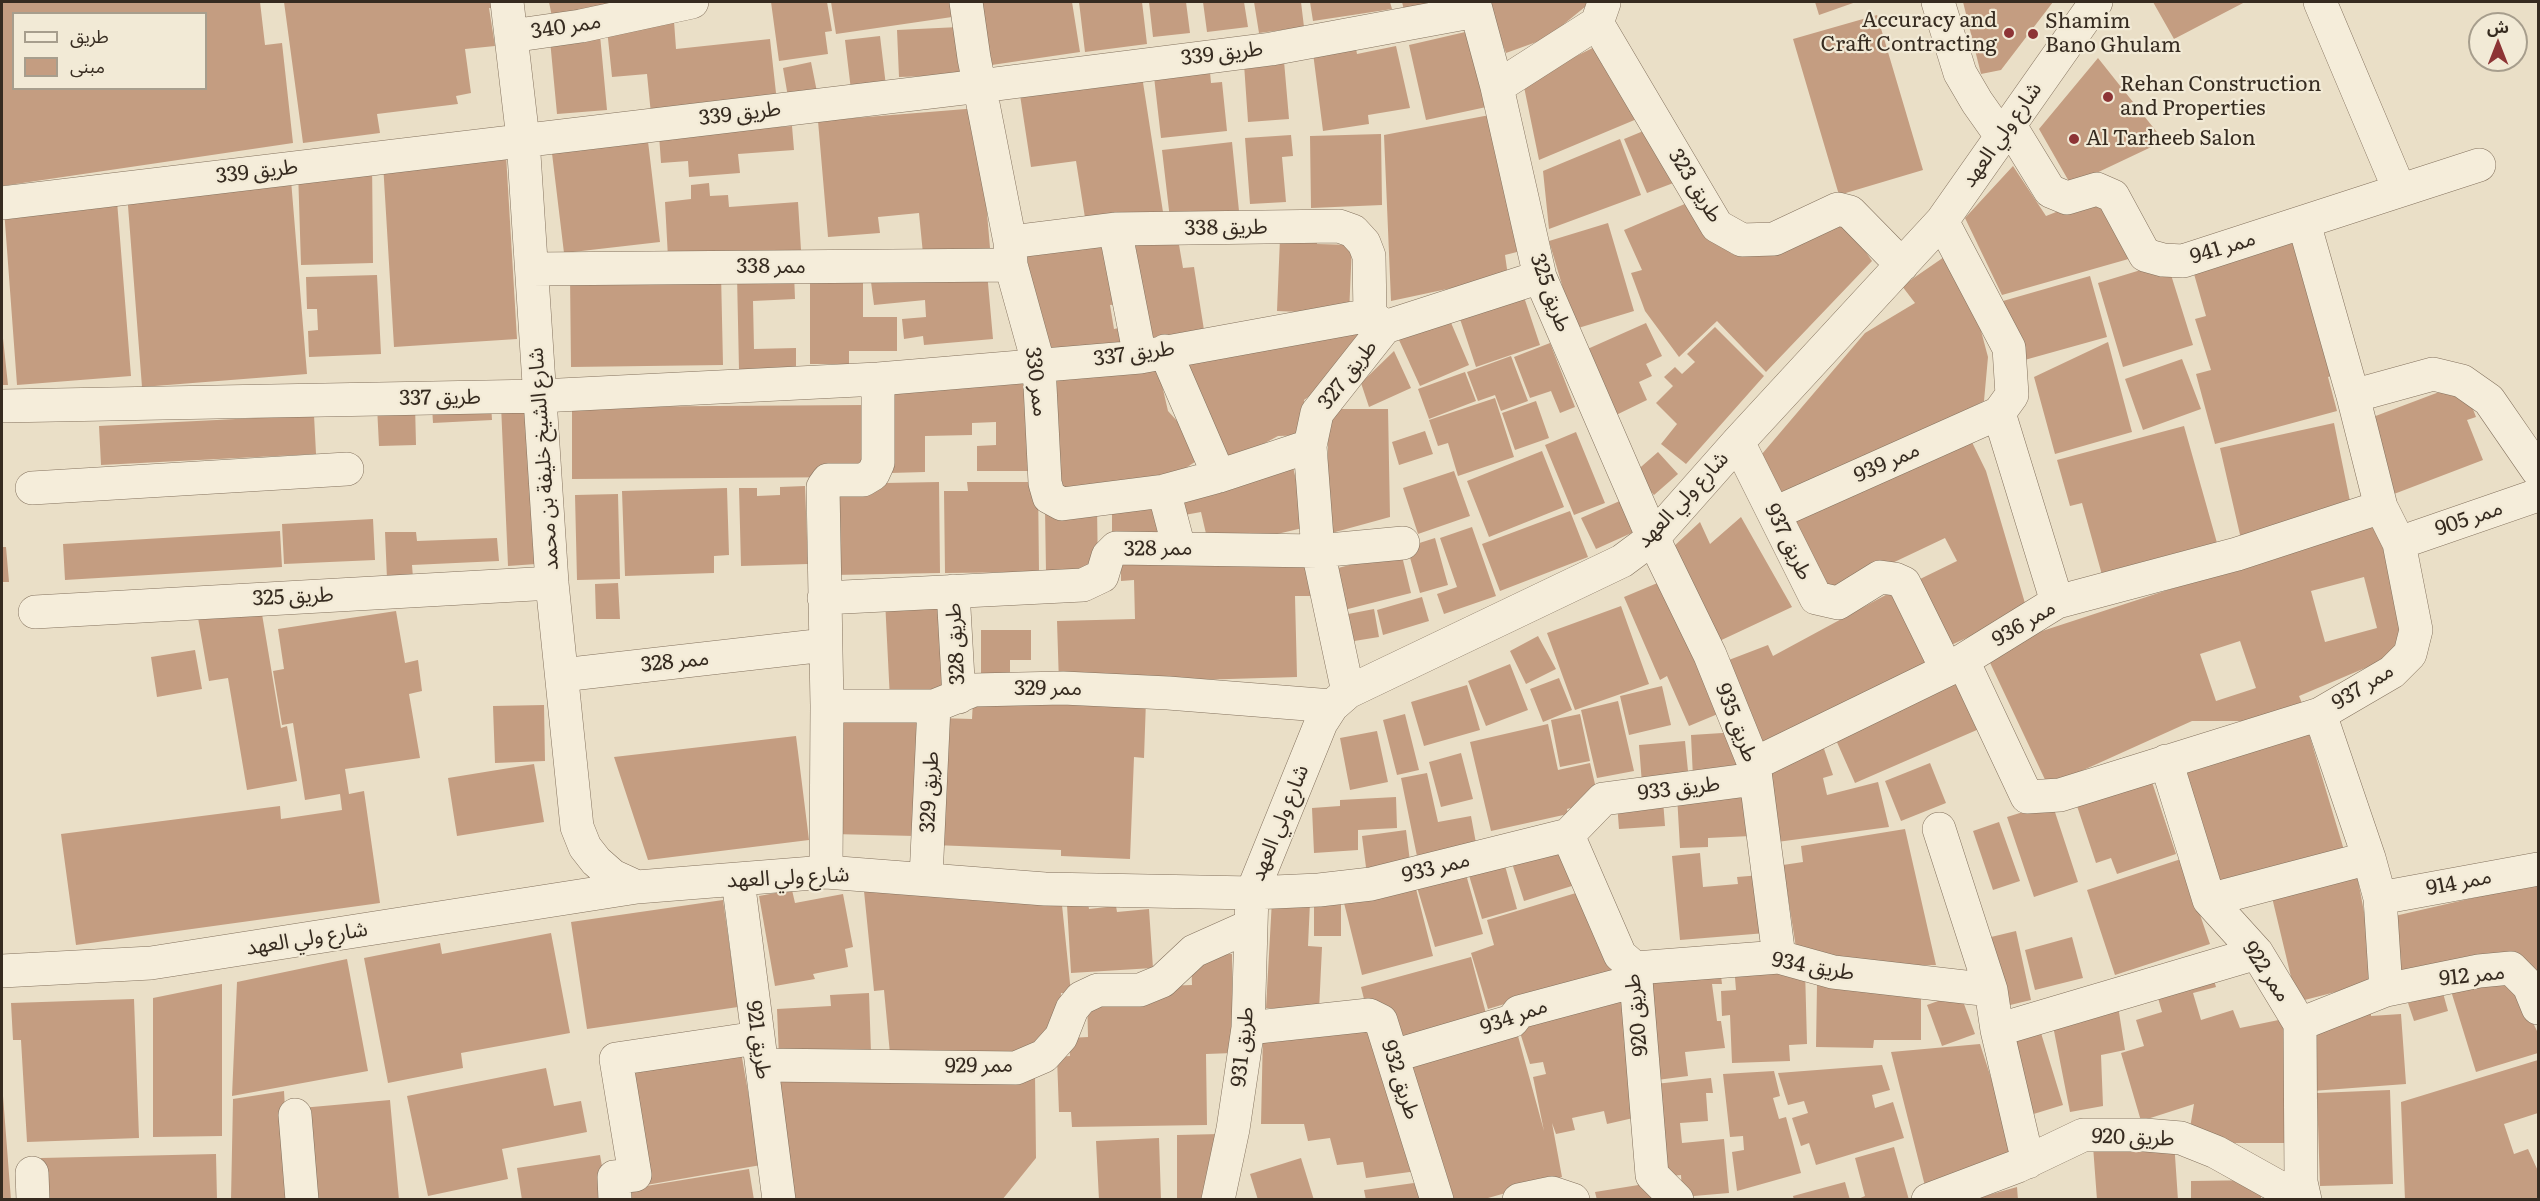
<!DOCTYPE html>
<meta charset="utf-8">
<style>
body{margin:0}
#map{position:relative;width:2540px;height:1201px;overflow:hidden;background:#eadfc7;font-family:Literata,"Noto Sans Arabic",serif}
canvas{display:block}
.frame{position:absolute;inset:0;border:3px solid #362b20;pointer-events:none}
.legend{position:absolute;left:12px;top:12px;width:195px;height:78px;box-sizing:border-box;background:#f2ead6;border:2px solid #a79e8d;margin:0;padding:8px 10px;list-style:none;font-size:18px;color:#362b20}
.legend li{display:flex;align-items:center;gap:12px;height:30px}
.legend b{width:30px;border:2px solid #a79e8d}
.north{position:absolute;left:2468px;top:12px;width:60px;height:60px;box-sizing:border-box;background:#f2ead6;border:2px solid #a79e8d;border-radius:50%;rotate:0deg;font-size:16px;font-weight:700;line-height:24px;text-align:center;color:#362b20}
.north::after{content:'';display:block;margin:auto;width:21px;height:27px;background:#8d3435;clip-path:polygon(50% 0,100% 100%,50% 72%,0 100%)}
</style>
<div id="map">
<canvas width="2540" height="1201"></canvas>
<div class="frame"></div>
<ul class="legend">
<li><b style="height:8px;background:#f5edda"></b>طريق</li>
<li><b style="height:16px;background:#c49d81"></b>مبنى</li>
</ul>
<div class="north">ش</div>
</div>
<script>
const context = document.querySelector('canvas').getContext('2d');
context.lineJoin = 'round';
function paint(path, color) { context.fillStyle = color; context.fill(path, 'evenodd'); }
const shape = rows => new Path2D(rows.map(r => 'M' + r).join(''));
function strokePath(path, color, width, dash) { context.strokeStyle = color; context.lineWidth = width; context.lineCap = dash ? 'butt' : 'round'; context.setLineDash(dash || []); context.stroke(path); }
function write(font, color, halo, rows, align = 'center') {
  context.font = font + ' Literata,"Noto Sans Arabic",serif'; context.lineWidth = 4.5; context.setLineDash([]); context.textBaseline = 'middle'; context.strokeStyle = halo; context.fillStyle = color; for (const [text, x, y, turn = 0] of rows) {
    context.save(); context.translate(x, y); context.rotate((+turn || 0) * Math.PI / 180); context.textAlign = isNaN(turn) ? turn : align; if (halo) context.strokeText(text, 0, 0); context.fillText(text, 0, 0); context.restore();
  }
}
const building = shape([
 [2,2,260,2,265,45,282,43,293,143,2,186],
 [14,14,206,14,206,88,14,88],
 [284,2,496,2,497,8,489,8,495,46,465,49,471,93,456,96,458,104,377,114,380,133,303,143],
 [549,2,640,2,552,17],
 [771,2,827,2,832,31,825,32,828,54,779,61],
 [831,2,950,2,952,17,836,34],
 [975,2,1072,2,1080,52,985,66],
 [1079,2,1142,2,1147,44,1085,52],
 [1149,2,1186,2,1190,33,1153,37],
 [1203,2,1244,2,1248,27,1207,32],
 [1254,2,1301,2,1304,27,1259,33],
 [1310,2,1390,2,1392,9,1313,21],
 [1402,2,1455,2,1405,14],
 [1487,2,1591,2,1564,24,1567,31,1506,53],
 [1815,2,1856,2,1819,15],
 [1963,2,2053,2,2001,70,1981,74],
 [2153,2,2245,2,2174,39],
 [1877,15,1923,170,1839,195,1793,39],
 [674,21,676,49,770,39,777,102,651,114,647,74,612,77,607,29],
 [959,27,961,75,899,77,897,30],
 [1474,30,1491,106,1426,120,1409,45],
 [600,35,607,110,557,114,550,40],
 [880,36,886,86,851,90,845,40],
 [1603,43,1644,116,1539,160,1523,82],
 [1355,44,1357,54,1396,46,1410,108,1368,115,1369,124,1323,131,1313,53],
 [2098,58,2164,141,2071,185,2039,129],
 [1209,61,1211,83,1222,82,1227,131,1161,138,1153,68],
 [1284,61,1289,119,1248,122,1244,64],
 [811,62,817,92,788,97,783,68],
 [1142,76,1163,212,1086,224,1076,161,1031,167,1020,95],
 [978,108,990,248,923,254,919,213,878,217,880,233,828,237,818,121],
 [1495,114,1521,251,1505,255,1508,276,1391,301,1384,135],
 [792,126,794,150,738,154,740,173,689,177,688,161,661,163,659,135],
 [1653,127,1676,182,1647,193,1624,139],
 [647,133,660,242,564,253,551,145],
 [1381,134,1382,205,1311,208,1310,136],
 [1291,135,1293,156,1282,157,1286,202,1250,204,1245,138],
 [1620,139,1641,195,1549,229,1543,171],
 [1232,142,1239,211,1170,219,1162,150],
 [506,155,517,339,394,347,383,163],
 [372,159,373,263,301,265,298,170],
 [2013,166,2046,216,2097,196,2132,258,2002,295,1965,218],
 [291,180,307,374,142,387,127,193],
 [709,183,710,196,728,195,729,207,798,202,801,250,668,258,665,202,691,199,691,185],
 [1694,200,1732,254,1753,254,1840,214,1872,261,1766,372,1717,321,1679,357,1645,311,1631,273,1642,270,1624,230],
 [117,201,131,376,17,385,4,209],
 [1608,223,1634,311,1575,329,1549,241],
 [2302,230,2341,373,2328,377,2337,411,2215,444,2196,374,2211,370,2195,319,2206,316,2192,267],
 [1106,231,1119,304,1110,305,1114,329,1123,327,1125,344,1039,358,1020,245],
 [1280,238,1317,239,1317,244,1352,245,1349,314,1277,311],
 [1178,239,1183,268,1194,267,1204,330,1142,341,1127,247],
 [1947,255,1976,312,1988,357,1984,401,1779,506,1756,461,1865,333,1915,303,1902,286],
 [2167,262,2193,345,2123,367,2098,283],
 [987,272,993,339,924,345,923,336,904,339,902,319,926,317,925,300,874,305,871,282],
 [721,273,723,365,571,367,570,275],
 [794,273,795,299,753,301,754,349,796,348,796,368,739,370,737,275],
 [377,275,381,354,309,357,308,331,318,330,317,309,307,309,306,277],
 [810,275,863,275,863,317,897,317,897,351,849,351,849,364,810,364],
 [2090,276,2107,337,2021,361,2003,301],
 [1523,294,1540,345,1476,367,1459,316],
 [1449,318,1469,365,1420,386,1399,340],
 [1646,323,1662,356,1646,364,1652,376,1639,382,1647,400,1614,416,1583,351],
 [1359,324,1362,352,1343,373,1304,400,1309,435,1278,436,1230,462,1175,354],
 [1715,327,1764,376,1686,464,1661,444,1677,424,1656,403,1673,386,1664,377,1675,367,1682,374,1695,362,1687,354],
 [2,329,8,385,2,385],
 [2108,342,2132,432,2055,454,2034,377],
 [1550,343,1575,407,1560,413,1551,391,1530,398,1514,357],
 [1394,351,1411,388,1369,407,1361,383],
 [1511,356,1528,401,1501,411,1495,395,1478,401,1467,372],
 [1156,359,1168,411,1207,454,1169,479,1060,491,1046,371],
 [2182,359,2201,409,2143,430,2125,379],
 [1465,372,1476,401,1429,419,1418,389],
 [1031,373,1033,471,977,471,977,446,996,445,996,422,972,423,972,435,925,436,925,472,890,473,888,388],
 [2463,383,2476,417,2467,420,2483,460,2394,494,2365,420],
 [1495,398,1514,457,1458,476,1448,443,1438,446,1429,420],
 [1536,401,1549,438,1515,450,1502,413],
 [415,404,416,445,379,446,377,406],
 [491,404,492,420,433,423,432,407],
 [529,404,536,564,508,566,501,405],
 [863,405,863,477,572,479,572,407],
 [1328,409,1388,409,1390,517,1328,534],
 [314,415,316,454,101,465,99,426],
 [2334,423,2351,506,2241,539,2220,448],
 [2184,426,2219,550,2104,582,2082,503,2070,506,2057,460],
 [1425,431,1433,454,1399,465,1392,442],
 [1576,432,1605,503,1574,515,1545,445],
 [1968,434,1986,471,2027,610,1949,646,1918,580,1957,561,1945,538,1827,594,1790,518],
 [1542,451,1564,507,1489,537,1467,481],
 [1658,452,1678,474,1654,495,1634,473],
 [1293,467,1307,527,1217,548,1207,538,1201,512,1179,516,1174,495],
 [1454,471,1470,516,1418,534,1403,488],
 [939,482,940,573,833,575,831,484],
 [967,482,1038,482,1039,572,945,573,944,491,968,491],
 [805,486,808,564,741,566,739,488,757,488,757,496,780,495,780,487],
 [727,488,729,555,714,556,714,573,625,576,622,491],
 [618,494,620,579,577,580,575,495],
 [1622,500,1636,531,1596,549,1581,518],
 [1160,505,1161,538,1112,538,1112,506],
 [1045,508,1097,508,1098,572,1046,572],
 [1570,511,1588,557,1500,591,1482,544],
 [1741,517,1792,607,1713,644,1672,548,1700,522,1710,544],
 [373,519,375,560,284,564,282,524],
 [2379,521,2408,631,2384,660,2299,696,2302,703,2254,721,2192,721,2048,786,1984,650],
 [2364,577,2377,628,2325,642,2311,591],
 [2240,641,2256,688,2216,701,2200,654],
 [1472,527,1496,596,1444,614,1437,594,1457,587,1440,538],
 [280,531,282,567,65,580,63,544],
 [385,532,416,532,417,541,497,538,499,561,412,565,413,578,387,579],
 [1435,538,1448,585,1420,593,1407,547],
 [2,547,6,547,9,582,2,582],
 [1401,552,1411,593,1344,610,1334,569],
 [1121,553,1310,556,1311,596,1295,596,1297,677,1059,684,1057,621,1135,619,1134,580,1121,581],
 [1667,579,1725,711,1689,726,1667,676,1660,680,1624,597],
 [618,583,620,619,596,619,595,584],
 [1895,590,1934,663,1760,753,1721,663,1768,645,1773,656],
 [945,597,949,689,890,700,885,600],
 [1422,597,1429,621,1383,635,1377,610],
 [1621,606,1649,684,1575,710,1547,633],
 [261,608,281,728,287,726,297,781,247,790,228,678,209,681,198,618],
 [1374,609,1379,637,1348,642,1343,615],
 [396,611,405,663,418,660,422,691,409,694,420,758,345,769,349,794,364,791,380,903,76,945,61,834,280,806,281,819,342,810,340,794,305,800,293,723,282,725,273,671,284,669,278,629],
 [981,630,1031,630,1031,660,1010,660,1010,674,981,674],
 [1538,636,1556,669,1526,684,1510,651],
 [195,650,202,689,157,697,151,657],
 [1510,664,1528,710,1486,726,1468,681],
 [1963,674,1986,726,1855,783,1832,731],
 [1559,678,1572,710,1543,722,1530,689],
 [1467,685,1480,730,1424,746,1411,702],
 [1662,686,1671,725,1629,735,1620,696],
 [973,700,1146,700,1144,758,1134,757,1130,859,1061,856,1061,850,934,845,939,718,972,719],
 [1618,701,1634,771,1597,778,1581,710],
 [544,705,545,761,495,763,493,706],
 [1405,714,1419,770,1397,775,1383,720],
 [1580,714,1590,761,1560,767,1551,720],
 [834,722,917,722,915,836,833,834],
 [1548,724,1558,770,1590,763,1599,801,1567,809,1568,814,1491,831,1470,742],
 [2306,724,2344,850,2213,889,2175,763],
 [1377,731,1388,782,1350,790,1340,738],
 [1738,732,1740,776,1693,778,1691,735],
 [796,736,809,840,648,860,614,757],
 [1685,741,1689,781,1642,784,1639,745],
 [1822,743,1833,775,1823,778,1827,795,1878,782,1889,827,1777,842,1767,772],
 [1461,753,1473,799,1441,807,1429,762],
 [1930,763,1946,803,1901,821,1885,781],
 [534,764,544,822,457,836,448,778],
 [1427,773,1438,822,1471,816,1478,854,1419,866,1401,778],
 [2149,773,2176,854,2117,874,2111,858,2096,863,2074,797],
 [1749,791,1751,836,1708,838,1708,847,1680,848,1677,795],
 [1396,797,1397,828,1358,830,1358,850,1314,853,1312,808,1340,806,1340,800],
 [1663,800,1665,826,1619,829,1617,803],
 [2052,803,2078,882,2034,897,2007,817],
 [1999,822,2020,881,1993,890,1973,831],
 [1905,829,1936,965,1824,967,1797,954,1783,865,1803,862,1801,846],
 [1406,830,1411,869,1367,875,1362,836],
 [1561,842,1575,885,1524,901,1510,857],
 [1700,853,1703,887,1738,884,1737,877,1761,875,1766,933,1680,940,1672,856],
 [2181,859,2210,944,2115,975,2087,890],
 [1504,862,1517,909,1482,919,1468,872],
 [2356,869,2366,923,2370,983,2297,1002,2270,889],
 [1465,871,1483,934,1435,947,1416,884],
 [1414,881,1433,956,1362,975,1343,899],
 [2538,883,2538,996,2522,961,2399,982,2386,918],
 [1589,889,1614,971,1488,1009,1471,953,1494,945,1487,920],
 [792,890,795,903,843,894,853,947,845,949,848,967,813,974,815,979,775,986,759,896],
 [864,891,1062,905,1071,993,1061,993,1059,1037,1041,1056,890,1054,884,990,874,991],
 [1314,899,1341,899,1341,936,1314,936],
 [723,900,738,1007,587,1029,571,922],
 [1272,900,1310,902,1308,946,1322,947,1319,1011,1266,1008],
 [1088,903,1089,909,1116,906,1117,912,1149,909,1153,968,1071,973,1067,905],
 [2016,931,2031,1000,2006,1006,1991,937],
 [551,933,570,1033,461,1053,463,1068,388,1083,364,958,440,943,442,954],
 [2072,937,2083,978,2035,990,2025,950],
 [1232,954,1233,1053,1206,1054,1207,1125,1072,1127,1071,1112,1059,1112,1057,1057,1070,1056,1069,1038,1088,1037,1087,996,1161,986,1192,985,1191,955],
 [1471,957,1489,1025,1396,1049,1383,1003,1366,1007,1361,987],
 [347,959,368,1071,232,1096,237,982],
 [1734,965,1805,968,1807,1044,1789,1045,1790,1061,1732,1063,1730,1015,1722,1016,1721,991,1736,990],
 [1720,968,1722,984,1712,984,1717,1021,1721,1021,1725,1048,1685,1052,1688,1076,1657,1080,1645,978],
 [2212,973,2216,987,2193,993,2201,1020,2233,1010,2240,1028,2293,1017,2294,1143,2214,1143,2190,1128,2194,1104,2141,1121,2121,1053,2144,1046,2136,1020,2162,1012,2156,991],
 [2510,976,2538,1033,2538,1053,2476,1072,2451,991],
 [222,984,222,1136,153,1137,153,998],
 [1817,984,1921,992,1921,1040,1874,1040,1873,1048,1816,1047],
 [1625,988,1642,1116,1607,1124,1604,1111,1572,1118,1575,1130,1556,1134,1552,1123,1562,1177,1481,1200,1449,1200,1407,1062,1515,1025,1544,1131,1533,1077,1546,1074,1543,1062,1530,1064,1516,1020],
 [869,993,871,1053,779,1057,777,1009,831,1006,830,995],
 [1960,993,1975,1034,1942,1046,1927,1005],
 [2443,993,2448,1011,2414,1021,2408,1003],
 [134,999,139,1138,27,1142,21,1040,13,1040,11,1003],
 [2118,1006,2125,1050,2101,1055,2103,1106,2070,1112,2053,1026],
 [2371,1011,2371,1016,2401,1014,2406,1084,2312,1091,2307,1024],
 [1369,1024,1417,1171,1366,1178,1363,1162,1337,1165,1330,1138,1308,1141,1304,1124,1261,1124,1263,1032],
 [2041,1033,2063,1105,2027,1116,2005,1043],
 [1980,1044,2017,1158,1925,1186,1891,1052],
 [741,1052,761,1165,646,1185,625,1072],
 [2538,1060,2538,1113,2504,1124,2514,1154,2528,1149,2538,1171,2538,1200,2405,1200,2401,1102],
 [1882,1065,1890,1090,1872,1095,1875,1108,1893,1102,1904,1138,1816,1165,1809,1143,1801,1146,1792,1118,1808,1113,1804,1101,1788,1105,1778,1073],
 [546,1068,554,1106,581,1101,587,1132,502,1149,508,1179,428,1196,407,1096],
 [1774,1071,1780,1096,1773,1098,1779,1119,1786,1117,1801,1173,1737,1191,1732,1152,1744,1150,1743,1136,1730,1137,1723,1074],
 [776,1074,1035,1074,1036,1158,1002,1200,795,1200],
 [1711,1078,1713,1093,1706,1093,1708,1121,1680,1123,1682,1143,1724,1139,1729,1193,1682,1197,1681,1175,1661,1177,1655,1084],
 [2390,1090,2393,1184,2320,1186,2317,1093],
 [284,1091,290,1200,231,1200,233,1099],
 [2,1096,3,1096,11,1200,2,1200],
 [390,1100,399,1200,309,1200,301,1108],
 [1220,1134,1201,1200,1177,1200,1177,1135],
 [1159,1138,1161,1200,1099,1200,1096,1141],
 [2174,1141,2178,1200,2097,1200,2093,1146],
 [1894,1147,1909,1200,1856,1200,1865,1196,1855,1158],
 [216,1154,217,1200,43,1200,41,1158],
 [600,1155,608,1200,522,1200,517,1168],
 [1301,1158,1314,1200,1258,1200,1250,1174],
 [749,1169,754,1200,623,1200,622,1190],
 [2261,1180,2261,1200,2191,1200,2191,1181],
 [1421,1182,1424,1200,1366,1200,1364,1190],
 [1845,1182,1850,1200,1794,1200,1793,1196],
 [1651,1183,1653,1200,1597,1200,1595,1192],
 [2017,1187,2018,1200,1974,1200,1974,1199]
]);
const minor = shape([
 [507,2,523,139,552,583,577,827,585,847,596,861,613,876,637,887],
 [966,2,974,58,1010,242,1011,265,1039,366,1045,483,1049,497,1062,504,1164,491,1219,476,1310,446],
 [1474,2,1497,87,1540,277,1653,538,1710,655,1754,764,1779,957],
 [1938,2,1960,73,1977,102,2001,136],
 [2320,2,2399,189],
 [1597,23,1717,226,1742,240,1774,239,1838,209,1850,212,1902,265],
 [511,36,581,26,692,2],
 [1497,87,1597,23,1604,3],
 [2009,124,2050,191,2067,198,2097,189,2113,196,2145,255,2163,260,2183,261,2479,165],
 [2,203,980,86,1271,49,1476,11],
 [1942,221,2009,348,2012,395,1999,413,2057,602],
 [1115,229,1140,357],
 [1010,242,1115,229,1339,226,1353,231,1364,243,1369,256,1370,315],
 [532,269,1011,265],
 [1165,351,1219,476],
 [878,379,878,463,873,474,863,480,828,480,823,487,827,706,934,706,974,690,1063,688,1168,693,1332,706],
 [2353,396,2433,374,2462,381,2489,400,2538,471],
 [2,406,540,396,878,379,1140,357,1370,315,1385,327],
 [1738,442,1816,598,1838,603,1880,577,1895,579,1904,583,1947,670],
 [32,488,347,469],
 [1164,491,1179,548],
 [1775,513,1999,413],
 [2399,543,2538,495],
 [953,591,959,697],
 [824,598,1083,585,1102,576,1108,556,1116,548,1318,551,1403,543],
 [35,612,552,583],
 [1963,661,2027,797,2060,795,2320,714,2392,672,2410,654,2416,630,2399,543,2381,507,2353,396,2304,223],
 [562,675,825,645],
 [1348,692,1318,551,1310,446,1317,413,1385,327,1540,277],
 [2166,761,2209,900,2257,953,2300,1024,2301,1182,2305,1200],
 [1754,764,1947,670,2057,602,2237,554,2381,507],
 [1939,829,1991,990,1997,1030,2028,1162],
 [1568,835,1620,955,1635,968,1652,1175,1677,1200],
 [826,872,827,706],
 [926,878,934,706],
 [738,880,779,1200],
 [2380,898,2538,869],
 [2209,900,2369,858,2320,714],
 [1635,968,1779,957,1833,972,1991,990],
 [2,971,151,963,637,887,826,872,1045,889,1252,893,1319,890,1371,884,1568,835,1603,799,1755,779],
 [2386,990,2479,971,2511,968,2529,986,2538,1008],
 [2300,1024,2386,990,2380,898,2369,858],
 [1248,1028,1369,1015,1381,1021,1437,1200],
 [1997,1030,2257,953],
 [1393,1056,1512,1021,1519,1012,1635,981],
 [762,1065,1016,1068,1044,1056,1061,1037,1072,1009,1081,998,1098,990,1140,990,1162,981,1194,951,1250,926],
 [295,1115,302,1200],
 [32,1173,33,1200],
 [615,1200,614,1177,635,1175,616,1059,757,1038],
 [1218,1200,1233,1129,1248,1028,1252,893,1321,723,1332,706,1348,692,1622,561,1653,538,1738,442,1942,221,2096,2],
 [1519,1200,1552,1193,1573,1200],
 [1928,1200,2018,1166,2083,1135,2145,1135,2181,1138,2216,1152,2302,1200]
]);
const markers = [
 [2009,33,6,"#8d3435"],
 [2033,34,6,"#8d3435"],
 [2108,97,6,"#8d3435"],
 [2074,139,6,"#8d3435"]
];
const poiNames = [
 ["Accuracy and",1997,21,"right"],
 ["Craft Contracting",1997,45,"right"],
 ["Shamim",2045,22],
 ["Bano Ghulam",2045,46],
 ["Rehan Construction",2120,85],
 ["and Properties",2120,109],
 ["Al Tarheeb Salon",2086,139]
];
const streetNames = [
 ["ممر 340",566,27,-9],
 ["طريق 339",1222,54,-7],
 ["طريق 339",740,114,-7],
 ["شارع ولي العهد",2002,135,-55],
 ["طريق 339",257,172,-7],
 ["طريق 323",1695,186,58],
 ["طريق 338",1226,228,-1],
 ["ممر 941",2223,248,-17],
 ["ممر 338",771,267],
 ["طريق 325",1550,293,70],
 ["طريق 337",1134,354,-8],
 ["طريق 327",1348,375,-52],
 ["ممر 330",1036,382,83],
 ["طريق 337",440,398,-1],
 ["شارع الشيخ خليفة بن محمد",544,459,-94],
 ["ممر 939",1887,463,-24],
 ["شارع ولي العهد",1683,500,-47],
 ["ممر 905",2469,519,-19],
 ["طريق 937",1788,542,64],
 ["ممر 328",1158,549,-1],
 ["طريق 325",293,597,-3],
 ["ممر 936",2024,624,-31],
 ["طريق 328",956,644,-93],
 ["ممر 328",675,662,-6],
 ["ممر 937",2363,687,-32],
 ["ممر 329",1048,689],
 ["طريق 935",1736,723,69],
 ["طريق 933",1679,789,-7],
 ["طريق 329",930,792,-87],
 ["شارع ولي العهد",1280,823,-68],
 ["ممر 933",1436,868,-14],
 ["شارع ولي العهد",788,878,-3],
 ["ممر 914",2459,883,-11],
 ["شارع ولي العهد",307,939,-9],
 ["طريق 934",1813,967,10],
 ["ممر 922",2266,972,56],
 ["ممر 912",2472,976,-6],
 ["طريق 920",1637,1015,-96],
 ["ممر 934",1514,1017,-20],
 ["طريق 921",758,1040,82],
 ["طريق 931",1243,1047,-84],
 ["ممر 929",979,1066,-1],
 ["طريق 932",1400,1080,72],
 ["طريق 920",2133,1138,2]
];
paint(building, '#c49d81');
strokePath(minor, '#84725e', 34);
strokePath(minor, '#f5edda', 33);
for (const [x, y, r, color] of markers) { const dot = new Path2D(); dot.arc(x, y, r, 0, 2 * Math.PI); context.fillStyle = color; context.fill(dot); strokePath(dot, '#f2ead6', 2); }
write('21px', '#362b20', '#f2ead6', poiNames, 'left');
write('21px', '#362b20', '#f2ead6', streetNames);
</script>
